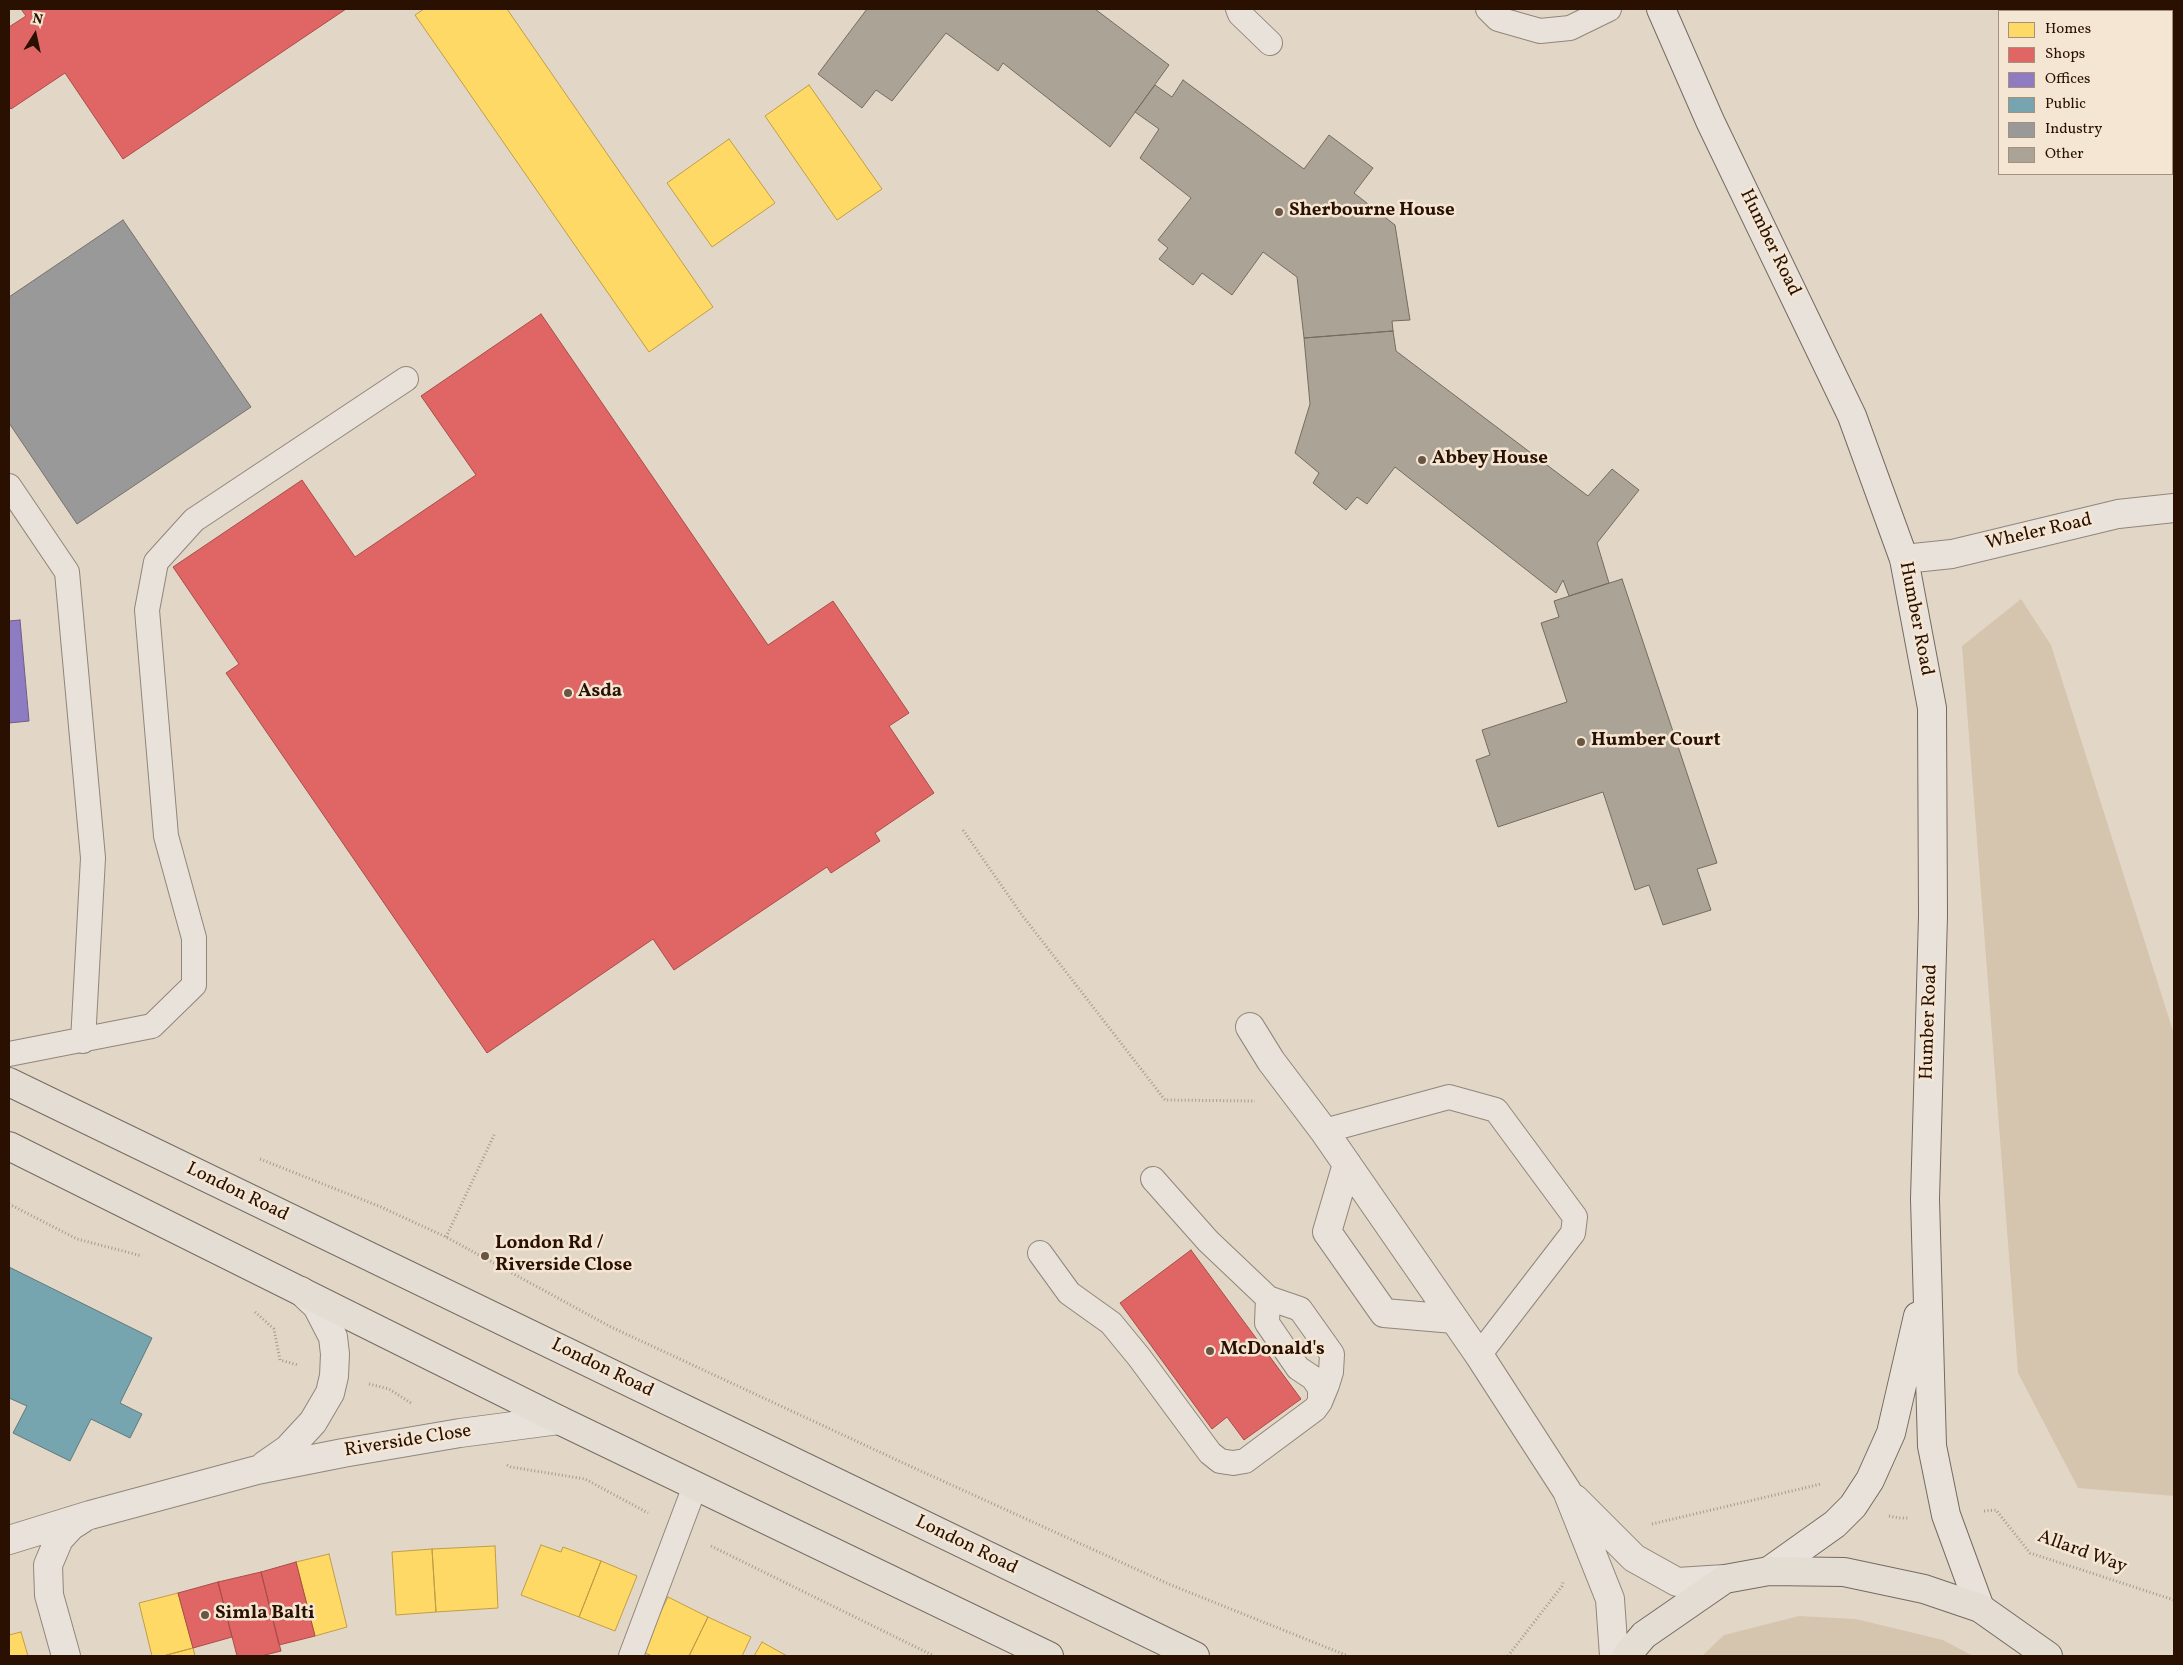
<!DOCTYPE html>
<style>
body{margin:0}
#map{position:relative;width:2183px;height:1665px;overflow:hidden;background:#e2d7c6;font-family:Vollkorn,serif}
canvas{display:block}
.frame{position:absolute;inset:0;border:10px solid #291000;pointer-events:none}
.legend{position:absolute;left:1998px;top:10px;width:175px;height:165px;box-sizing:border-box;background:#f4e6d2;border:1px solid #a3907e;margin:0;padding:6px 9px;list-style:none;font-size:15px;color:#291000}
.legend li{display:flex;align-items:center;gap:10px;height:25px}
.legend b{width:25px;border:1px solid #a3907e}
.north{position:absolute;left:10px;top:10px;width:50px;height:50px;-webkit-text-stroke:4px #f4e6d2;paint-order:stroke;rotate:10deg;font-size:14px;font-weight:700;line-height:20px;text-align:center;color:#291000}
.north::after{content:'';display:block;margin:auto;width:18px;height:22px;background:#291000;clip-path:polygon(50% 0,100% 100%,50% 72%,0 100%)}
</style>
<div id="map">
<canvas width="2183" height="1665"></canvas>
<div class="frame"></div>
<ul class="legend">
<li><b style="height:14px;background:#ffd966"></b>Homes</li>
<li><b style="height:14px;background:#e06666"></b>Shops</li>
<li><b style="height:14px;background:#8e7cc3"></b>Offices</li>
<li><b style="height:14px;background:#76a5af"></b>Public</li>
<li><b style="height:14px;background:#999"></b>Industry</li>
<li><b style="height:14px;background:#aca397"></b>Other</li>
</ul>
<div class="north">N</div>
</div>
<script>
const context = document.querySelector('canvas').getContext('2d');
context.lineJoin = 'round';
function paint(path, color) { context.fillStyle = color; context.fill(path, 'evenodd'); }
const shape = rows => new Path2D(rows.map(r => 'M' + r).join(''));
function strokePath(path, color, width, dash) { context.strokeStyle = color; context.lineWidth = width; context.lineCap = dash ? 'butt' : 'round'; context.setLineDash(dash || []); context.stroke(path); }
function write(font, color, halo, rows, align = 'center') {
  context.font = font + ' Vollkorn,serif'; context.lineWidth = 5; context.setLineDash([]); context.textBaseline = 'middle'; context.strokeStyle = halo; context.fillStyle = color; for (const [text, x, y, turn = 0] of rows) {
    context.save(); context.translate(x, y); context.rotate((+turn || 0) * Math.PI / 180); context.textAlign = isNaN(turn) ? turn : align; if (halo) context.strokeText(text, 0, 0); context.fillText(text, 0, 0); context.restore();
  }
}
const green = shape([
 [2021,599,2051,645,2174,1034,2174,1496,2078,1488,2018,1373,1962,646],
 [1799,1616,1856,1619,1943,1640,1973,1656,1702,1656,1724,1635]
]);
const homes = shape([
 [424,9,507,9,713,307,649,352,415,15,424,9],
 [809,85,882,189,837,220,765,116,809,85],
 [729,139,775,203,712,247,667,183,729,139],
 [541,1545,561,1552,563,1547,601,1561,579,1617,521,1595,541,1545],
 [495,1546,498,1608,436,1612,432,1549,495,1546],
 [432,1549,436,1612,396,1615,392,1552,432,1549],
 [329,1554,347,1627,315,1636,296,1562,329,1554],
 [601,1561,637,1576,615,1631,579,1617,601,1561],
 [178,1593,193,1648,163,1656,152,1656,139,1603,178,1593],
 [668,1597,708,1617,689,1656,652,1656,641,1651,668,1597],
 [708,1617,751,1637,742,1656,689,1656,708,1617],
 [21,1632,28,1656,9,1656,9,1635,21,1632],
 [762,1642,787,1656,754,1656,762,1642],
 [193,1648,195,1656,163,1656,193,1648]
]);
const shops = shape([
 [21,9,346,9,123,159,65,73,11,109,9,106,9,27,26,16,21,9],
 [541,314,768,645,833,601,909,713,889,726,934,793,875,833,880,841,831,873,827,867,674,970,653,939,487,1053,226,673,239,664,173,567,302,480,355,557,476,475,421,396,541,314],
 [1191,1250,1301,1399,1244,1440,1227,1417,1212,1429,1120,1303,1191,1250],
 [296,1562,315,1636,279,1645,261,1572,296,1562],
 [261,1572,281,1651,261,1656,237,1656,218,1582,261,1572],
 [218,1582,232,1637,193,1648,178,1593,218,1582]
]);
const offices = shape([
 [20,620,29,721,9,723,9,621,20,620]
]);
const public = shape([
 [9,1267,152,1338,120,1403,142,1414,130,1438,91,1419,70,1461,13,1433,27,1406,9,1398,9,1267]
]);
const industry = shape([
 [123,220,251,407,77,524,9,423,9,297,123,220]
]);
const building = shape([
 [867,9,1095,9,1169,65,1110,147,1003,63,998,71,946,33,892,101,876,90,862,108,818,74,867,9],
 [1183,80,1304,169,1329,135,1373,168,1354,193,1395,225,1410,320,1392,321,1393,331,1304,338,1297,277,1263,252,1232,295,1202,273,1193,285,1159,259,1168,248,1158,240,1191,198,1140,158,1159,129,1135,112,1155,85,1172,97,1183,80],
 [1393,331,1396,351,1588,496,1612,469,1639,490,1597,543,1609,583,1569,596,1563,580,1556,593,1395,467,1367,504,1357,497,1346,510,1313,483,1319,473,1295,453,1310,404,1304,338,1393,331],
 [1622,579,1717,863,1697,869,1711,910,1663,925,1649,885,1635,890,1603,792,1498,827,1476,760,1490,755,1482,730,1567,702,1541,623,1559,617,1554,601,1622,579]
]);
const path = shape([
 [963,830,1022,915,1165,1100,1255,1101],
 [260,1159,381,1207,446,1237,611,1327,899,1461,1171,1585,1348,1656],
 [9,1204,77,1239,142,1256],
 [446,1237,495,1133],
 [255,1312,274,1329,280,1360,298,1365],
 [369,1384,389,1389,411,1403],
 [507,1465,511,1467,585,1479,648,1513],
 [1984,1511,1996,1510,2030,1553,2174,1600],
 [1889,1516,1899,1518,1908,1518],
 [1652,1524,1821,1484],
 [711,1546,934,1656],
 [1508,1656,1562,1586,1563,1582]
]);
const service = shape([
 [1238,9,1240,14,1270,43],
 [1488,9,1498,19,1540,31,1570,28,1609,9],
 [9,486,67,572,93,858,83,1041],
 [9,1054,152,1026,194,985,194,938,166,836,147,610,156,562,194,520,406,379],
 [1324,1131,1449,1097,1496,1110,1575,1217,1573,1233,1479,1355],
 [1040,1253,1069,1293,1111,1323,1139,1357,1210,1453,1220,1461,1233,1463,1245,1461,1315,1409,1320,1402,1327,1385,1331,1372,1332,1354,1300,1309,1268,1298,1208,1241,1153,1179],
 [1268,1298,1267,1323,1298,1368,1313,1378,1320,1388,1320,1402],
 [631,1656,695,1486]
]);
const minor = shape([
 [1904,559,1952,554,2118,514,2174,508],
 [1250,1027,1271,1061,1324,1131,1479,1355,1567,1491,1610,1599,1614,1656],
 [1347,1164,1327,1232,1384,1313,1454,1319],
 [265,1465,288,1449,313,1422,330,1393,334,1376,335,1354,333,1337,317,1306,301,1291],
 [1575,1499,1634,1558,1677,1582,1725,1579],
 [9,1540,90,1515,257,1470,343,1453,460,1433,559,1420],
 [66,1656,49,1595,48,1565,59,1539,71,1526,82,1519]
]);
const secondary = shape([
 [1661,9,1710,121,1852,416,1904,559,1932,708,1933,916,1925,1199,1932,1446,1946,1515,1980,1608],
 [1769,1571,1835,1524,1853,1506,1870,1480,1891,1433,1918,1316]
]);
const primary = shape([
 [9,1082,1195,1656],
 [9,1146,559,1420,1049,1656],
 [1626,1656,1644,1635,1725,1579,1769,1571,1844,1572,1924,1589,1980,1608,2048,1656]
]);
const markers = [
 [1279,212,5,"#6a5645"],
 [1422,460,5,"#6a5645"],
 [568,693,5,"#6a5645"],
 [1581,742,5,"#6a5645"],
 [485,1256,5,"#6a5645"],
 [1210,1351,5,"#6a5645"],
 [205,1615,5,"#6a5645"]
];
const poiNames = [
 ["Sherbourne House",1289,212],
 ["Abbey House",1432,460],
 ["Asda",578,693],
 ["Humber Court",1591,742],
 ["London Rd /",495,1245],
 ["Riverside Close",495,1267],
 ["McDonald's",1220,1351],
 ["Simla Balti",215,1615]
];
const streetNames = [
 ["Humber Road",1769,243,64],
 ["Wheler Road",2039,533,-13],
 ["Humber Road",1915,619,79],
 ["Humber Road",1930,1022,-88],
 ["London Road",237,1193,26],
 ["London Road",602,1369,26],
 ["Riverside Close",408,1442,-9],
 ["London Road",966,1546,26],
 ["Allard Way",2082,1553,20]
];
paint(green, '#d6c5ae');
paint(homes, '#ffd966');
strokePath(homes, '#bf9d47', 1);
paint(shops, '#e06666');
strokePath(shops, '#a94c47', 1);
paint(offices, '#8e7cc3');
strokePath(offices, '#705c88', 1);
paint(public, '#76a5af');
strokePath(public, '#5f787a', 1);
paint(industry, '#999');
strokePath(industry, '#77706b', 1);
paint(building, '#aca397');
strokePath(building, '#756b60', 1);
strokePath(service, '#90867a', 26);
strokePath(minor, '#90867a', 30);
strokePath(secondary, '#756b60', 30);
strokePath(primary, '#756b60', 30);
strokePath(path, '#a29b93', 3, [1, 2.5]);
strokePath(service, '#e8e2da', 24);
strokePath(minor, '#e8e2da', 28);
strokePath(secondary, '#e8e2da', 28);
strokePath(primary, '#e4ddd4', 28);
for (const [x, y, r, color] of markers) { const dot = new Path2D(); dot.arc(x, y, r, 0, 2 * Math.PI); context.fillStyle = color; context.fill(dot); strokePath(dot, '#f4e6d2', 2); }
write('bold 19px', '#291000', '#f4e6d2', poiNames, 'left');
write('19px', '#291000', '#f4e6d2', streetNames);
</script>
